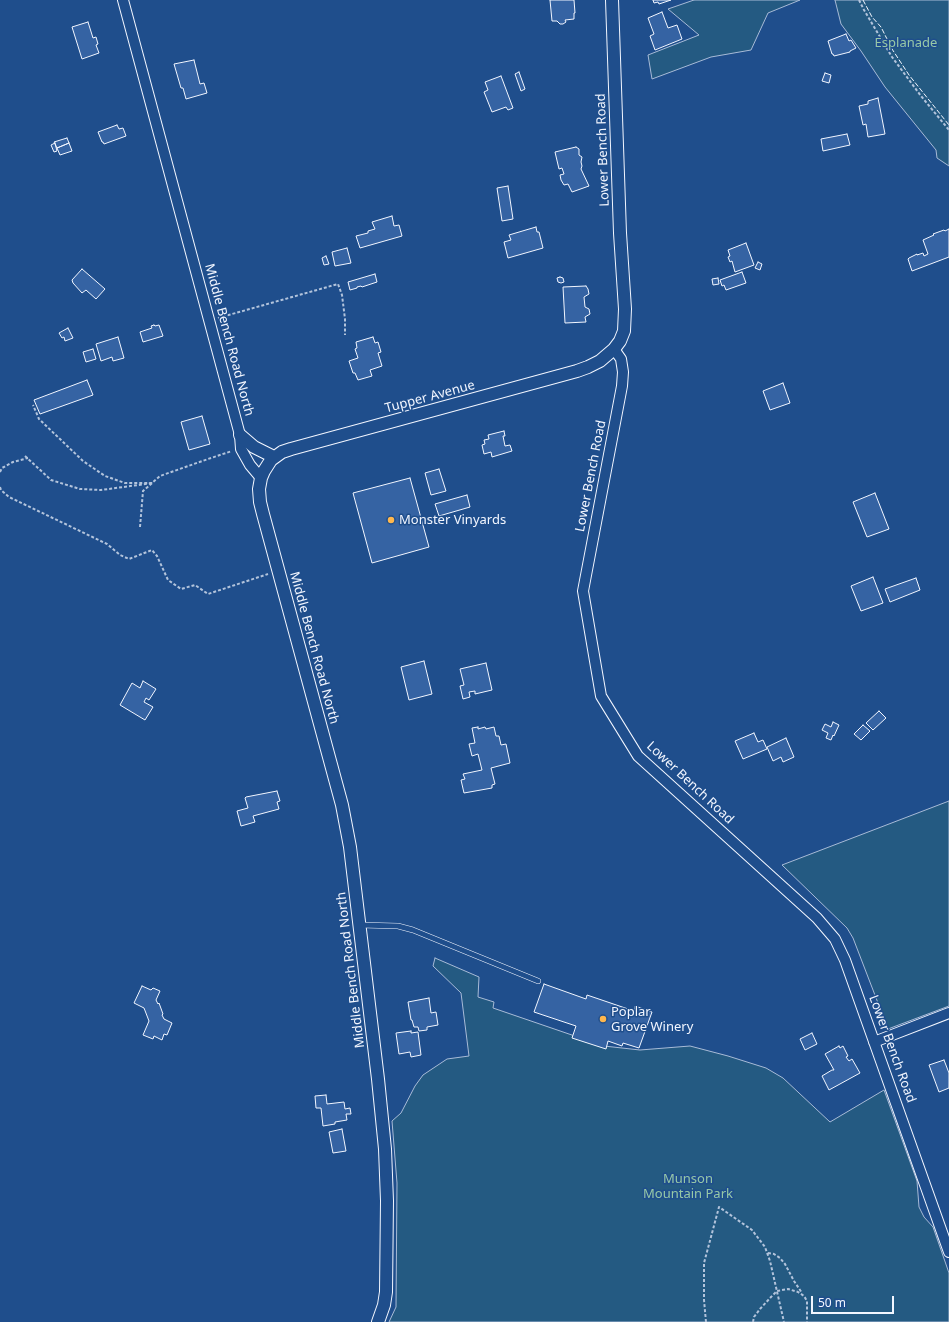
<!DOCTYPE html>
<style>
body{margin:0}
#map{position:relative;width:949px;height:1322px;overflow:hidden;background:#1f4e8c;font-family:"Noto Sans",sans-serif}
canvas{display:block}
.scale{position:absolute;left:811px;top:1296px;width:83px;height:18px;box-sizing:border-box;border:2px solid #f2f6ff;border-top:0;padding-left:5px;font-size:12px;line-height:14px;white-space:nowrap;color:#f2f6ff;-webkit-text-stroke:3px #1f4e8c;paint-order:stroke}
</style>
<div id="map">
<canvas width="949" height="1322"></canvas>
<div class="scale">50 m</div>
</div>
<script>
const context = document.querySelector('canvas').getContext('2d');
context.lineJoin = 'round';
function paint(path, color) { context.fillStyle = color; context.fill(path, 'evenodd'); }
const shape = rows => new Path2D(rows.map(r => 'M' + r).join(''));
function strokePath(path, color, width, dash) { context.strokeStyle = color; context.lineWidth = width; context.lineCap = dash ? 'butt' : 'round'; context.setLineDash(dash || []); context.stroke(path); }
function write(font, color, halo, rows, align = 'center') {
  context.font = font + ' "Noto Sans",sans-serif'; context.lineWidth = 3; context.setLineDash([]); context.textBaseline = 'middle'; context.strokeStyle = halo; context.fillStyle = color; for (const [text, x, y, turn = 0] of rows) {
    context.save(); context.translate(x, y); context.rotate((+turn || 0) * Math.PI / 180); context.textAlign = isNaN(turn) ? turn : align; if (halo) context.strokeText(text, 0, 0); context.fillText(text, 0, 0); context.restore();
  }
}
const green = shape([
 [694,0,800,0,768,13,751,50,711,57,652,79,648,55,699,35,668,9,694,0],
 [835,0,949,0,949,166,937,158,936,150,885,87,861,51,841,24,835,0],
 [949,801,949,1006,888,1029,853,938,847,928,782,865,949,801],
 [435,958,479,977,478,997,494,1002,493,1008,604,1046,640,1050,690,1046,728,1056,766,1068,783,1078,830,1122,884,1090,917,1181,919,1207,924,1217,933,1227,949,1273,949,1322,389,1322,396,1307,397,1183,392,1121,401,1113,415,1086,423,1075,447,1059,469,1056,461,993,433,966,435,958]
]);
const building = shape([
 [550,0,574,0,575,13,574,13,574,19,565,20,566,22,563,24,560,24,557,21,552,21,550,0],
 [653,0,671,0,659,4,658,2,654,3,653,0],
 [662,12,668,28,677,25,682,39,655,50,650,36,654,34,648,18,662,12],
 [88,22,93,38,96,37,98,44,96,45,99,53,82,59,72,27,88,22],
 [846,34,849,41,851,40,856,48,850,51,850,52,834,56,833,54,832,54,828,41,846,34],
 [194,60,200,84,204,83,207,93,186,99,183,88,181,88,174,64,194,60],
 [519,72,525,89,521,91,515,74,519,72],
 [825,73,831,75,829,83,822,81,825,73],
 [501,76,513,108,508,110,506,107,492,112,484,92,488,90,485,82,501,76],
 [878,98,885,134,868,137,866,124,863,125,859,106,868,104,868,101,878,98],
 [117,125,119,129,123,128,126,136,104,144,103,142,102,142,98,132,117,125],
 [847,134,850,145,823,151,821,139,847,134],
 [67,138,69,143,57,148,54,142,67,138],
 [55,143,57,151,54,152,51,145,55,143],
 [69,143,72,151,60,155,57,148,69,143],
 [576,147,579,149,579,155,582,157,581,162,582,166,581,169,589,186,572,192,568,184,564,185,561,180,560,175,564,174,562,168,559,169,555,152,576,147],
 [508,186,513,219,502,221,497,188,508,186],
 [392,216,394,226,399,225,402,236,360,248,356,236,368,233,368,231,375,229,372,222,392,216],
 [536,227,537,232,539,232,543,248,508,258,504,242,511,240,509,235,536,227],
 [949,229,949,257,912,271,908,259,909,258,917,254,917,255,923,253,924,256,928,254,923,240,934,235,933,234,944,230,945,231,949,229],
 [746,243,754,265,735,272,732,261,730,262,728,257,730,256,728,250,746,243],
 [347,248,351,263,335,266,332,252,347,248],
 [326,256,329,264,324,265,322,258,326,256],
 [758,262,762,264,760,270,755,268,758,262],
 [82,269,105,289,96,299,86,290,82,293,73,283,72,280,82,269],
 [742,272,746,283,726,290,724,285,722,286,720,280,742,272],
 [375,274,377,282,362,287,361,286,357,287,357,288,350,290,348,282,375,274],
 [560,277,563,278,564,282,561,283,558,282,557,278,560,277],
 [718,278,719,284,713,285,712,279,718,278],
 [586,286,588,289,589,294,584,297,585,307,589,309,590,314,585,317,586,322,565,323,563,287,586,286],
 [154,325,155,326,159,325,163,336,143,342,140,332,152,328,151,326,154,325],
 [68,328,73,338,65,341,64,337,62,338,59,333,68,328],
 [118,337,124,358,113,361,112,357,101,361,96,344,118,337],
 [373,337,375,343,378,342,381,352,378,353,382,366,370,370,372,376,358,380,355,373,353,373,349,361,358,358,355,349,357,348,356,342,373,337],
 [93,349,96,359,86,362,83,352,93,349],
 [87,380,93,395,40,414,34,400,87,380],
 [783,383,790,403,770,410,763,391,783,383],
 [202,416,210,444,189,450,181,422,202,416],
 [504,431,505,436,503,436,505,446,510,445,512,451,492,457,491,452,484,454,482,445,485,444,484,440,489,439,488,435,504,431],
 [439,469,446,491,431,495,425,473,439,469],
 [410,478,429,547,372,563,353,493,410,478],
 [875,493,889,529,867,537,853,502,875,493],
 [467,495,470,507,439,516,435,504,467,495],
 [873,577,883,603,861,611,851,586,873,577],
 [916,578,920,590,890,602,885,589,916,578],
 [424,661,432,694,409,700,401,667,424,661],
 [486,663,492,690,475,694,475,691,469,692,470,697,463,699,460,686,464,685,460,669,486,663],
 [143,681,156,689,149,700,146,698,144,702,153,707,145,720,120,705,132,683,140,688,143,681],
 [879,711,886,718,873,730,866,723,879,711],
 [833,722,839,725,834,736,833,735,831,740,826,738,828,733,822,730,825,724,831,727,833,722],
 [863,725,870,731,861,740,854,734,863,725],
 [478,727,478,729,485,727,486,729,494,727,496,736,499,736,501,745,506,744,510,763,491,768,495,784,492,785,492,788,464,793,461,780,465,779,463,774,482,770,478,754,472,756,469,744,475,743,472,728,478,727],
 [754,733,758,742,763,740,767,749,743,759,735,741,754,733],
 [786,738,794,757,783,762,781,757,773,761,767,747,786,738],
 [277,791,280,801,277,802,279,809,253,816,255,822,241,826,237,811,248,808,245,798,246,797,277,791],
 [544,984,586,999,587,995,634,1011,635,1006,652,1012,639,1048,623,1043,622,1046,608,1041,606,1049,572,1038,576,1026,534,1012,544,984],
 [142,986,151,990,153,988,160,991,156,1000,158,1004,159,1003,163,1014,162,1015,164,1019,172,1023,167,1035,164,1034,162,1040,154,1036,153,1039,143,1035,149,1021,144,1008,134,1003,142,986],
 [429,998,431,1013,436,1012,438,1025,427,1027,427,1030,419,1031,418,1027,414,1027,412,1020,411,1020,408,1002,429,998],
 [411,1031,411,1033,418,1032,421,1055,411,1057,410,1052,399,1054,396,1033,411,1031],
 [812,1033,817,1044,805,1050,800,1039,812,1033],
 [839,1046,840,1048,843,1046,848,1056,846,1057,849,1061,852,1059,860,1073,829,1090,822,1076,832,1070,834,1070,825,1054,839,1046],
 [944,1060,949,1073,949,1088,939,1092,929,1065,944,1060],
 [326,1095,327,1104,344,1102,345,1109,350,1108,351,1114,346,1114,347,1120,335,1122,335,1124,323,1126,321,1108,316,1108,315,1096,326,1095],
 [342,1129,346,1151,333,1153,329,1132,342,1129]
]);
const path = shape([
 [859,0,864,10,892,57,921,96,949,130],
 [218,318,338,284,342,295,345,319,345,335],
 [25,456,51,480,80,489,101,490,153,483,125,483,105,476,83,461,39,419,33,405],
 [0,472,2,468,13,462,28,458],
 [0,487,1,490,9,497,107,544,120,555,129,559,152,550,157,556,168,580,181,589,195,585,208,594,268,574],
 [140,527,143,491,160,476,208,459,232,451],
 [768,1253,774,1254,780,1258,785,1264,794,1281,802,1293],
 [706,1322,704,1300,704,1263,719,1207,752,1230,765,1247,770,1261,784,1322],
 [753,1322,754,1317,760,1309,771,1297,777,1291,788,1289,798,1292,804,1296,807,1301,807,1322]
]);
const service = shape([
 [360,925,398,926,413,930,538,981]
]);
const minor = shape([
 [123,0,240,435,241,449,250,465,261,478],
 [614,349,621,359,623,372,622,386,583,591,601,696,638,756,817,918,835,939,845,960,949,1252],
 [874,1042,949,1013]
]);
const tertiary = shape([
 [240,435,254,447,274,457],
 [378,1322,384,1305,386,1292,387,1201,385,1149,378,1079,350,847,342,805,263,514,260,502,259,489,261,478,264,471,271,460,282,452,291,449,577,371,588,367,600,361,614,349,620,341,624,331,625,309,620,233,612,0]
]);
const fence = shape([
 [863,0,872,17,881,27,892,49,909,75,949,125]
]);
const markers = [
 [391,520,4,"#ffb74d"],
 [603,1019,4,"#ffb74d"]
];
const parkNames = [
 ["Esplanade",906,43],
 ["Munson",688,1179],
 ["Mountain Park",688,1194]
];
const streetNames = [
 ["Lower Bench Road",603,150,-92],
 ["Middle Bench Road North",229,340,75],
 ["Tupper Avenue",430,397,-15],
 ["Lower Bench Road",591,476,-79],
 ["Middle Bench Road North",314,648,75],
 ["Lower Bench Road",690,783,43],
 ["Middle Bench Road North",351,970,-97],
 ["Lower Bench Road",892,1049,70]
];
const poiNames = [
 ["Monster Vinyards",399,520],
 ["Poplar",611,1012],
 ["Grove Winery",611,1027]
];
paint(green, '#245a82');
strokePath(green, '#a8bbd7', 1);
paint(building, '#3563a3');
strokePath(building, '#f2f6ff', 1);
strokePath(service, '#f2f6ff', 6);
strokePath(minor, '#f2f6ff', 12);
strokePath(tertiary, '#f2f6ff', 14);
strokePath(path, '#b3c4dc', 2, [3, 2]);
strokePath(service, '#1f4e8c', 5);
strokePath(minor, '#1f4e8c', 10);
strokePath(tertiary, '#1f4e8c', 12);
strokePath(fence, '#f2f6ff', 1, [5, 2]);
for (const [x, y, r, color] of markers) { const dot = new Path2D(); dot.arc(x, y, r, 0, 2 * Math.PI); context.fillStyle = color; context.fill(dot); strokePath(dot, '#1f4e8c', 1.5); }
write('13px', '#97c8a6', '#1f4e8c', parkNames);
write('13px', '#f2f6ff', '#1f4e8c', streetNames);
write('13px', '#f2f6ff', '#1f4e8c', poiNames, 'left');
</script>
